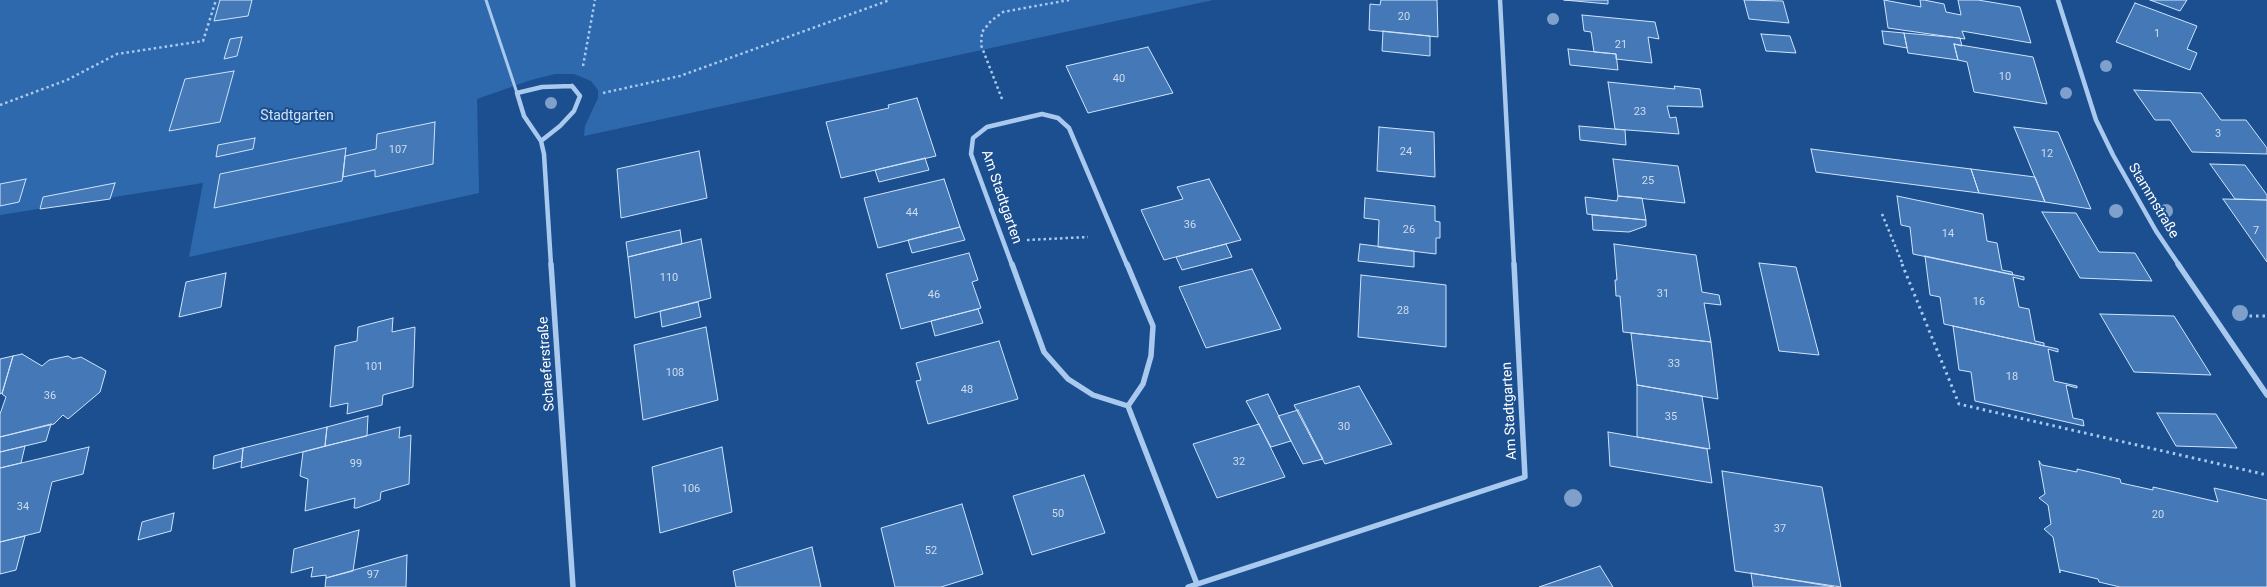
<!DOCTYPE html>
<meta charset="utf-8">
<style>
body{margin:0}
canvas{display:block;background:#1b4f8f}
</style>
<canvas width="2267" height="587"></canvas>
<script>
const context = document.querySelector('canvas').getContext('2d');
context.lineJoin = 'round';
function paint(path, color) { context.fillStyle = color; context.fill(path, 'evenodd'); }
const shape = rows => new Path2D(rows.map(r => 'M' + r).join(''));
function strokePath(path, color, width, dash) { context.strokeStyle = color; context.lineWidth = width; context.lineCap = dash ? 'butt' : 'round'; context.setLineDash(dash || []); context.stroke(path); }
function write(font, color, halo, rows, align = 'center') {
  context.font = font + ' Roboto,sans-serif'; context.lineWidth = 4; context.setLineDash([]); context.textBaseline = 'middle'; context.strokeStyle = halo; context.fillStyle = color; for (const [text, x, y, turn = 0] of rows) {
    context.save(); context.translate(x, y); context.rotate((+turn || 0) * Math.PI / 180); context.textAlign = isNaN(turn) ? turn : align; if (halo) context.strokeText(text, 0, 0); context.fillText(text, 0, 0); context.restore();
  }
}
const green = shape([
 [0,0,1213,0,584,136,585,126,598,98,598,90,591,81,574,74,555,74,531,80,477,99,479,193,189,257,203,183,0,215]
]);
const building = shape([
 [220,0,252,0,248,16,214,21,220,0],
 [1381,0,1437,0,1438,37,1369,30,1370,4,1380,5,1381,0],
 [1564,0,1608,0,1608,4,1564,0],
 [1744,0,1783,1,1789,23,1749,19,1744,0],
 [1884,0,1921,7,1920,0,1924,0,1944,4,1946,12,1961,15,1958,0,1978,0,2020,7,2031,43,1962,31,1965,39,1888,28,1884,0],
 [2150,0,2187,0,2180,11,2150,0],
 [2135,3,2197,26,2187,49,2197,53,2190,70,2116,42,2135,3],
 [1582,15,1655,22,1659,39,1648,37,1652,63,1616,59,1616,54,1594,52,1591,32,1584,31,1582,15],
 [1383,31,1430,36,1430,56,1382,51,1383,31],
 [1882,31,1904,33,1907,48,1884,44,1882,31],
 [1904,33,1960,38,1962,46,1954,44,1958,60,1908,53,1904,33],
 [1761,34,1790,36,1796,53,1766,51,1761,34],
 [242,37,237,56,224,59,230,39,242,37],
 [1954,44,2033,57,2047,104,1974,92,1967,62,1958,60,1954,44],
 [1148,47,1173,93,1088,113,1066,66,1148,47],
 [1568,49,1616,54,1618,70,1570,65,1568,49],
 [234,71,220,122,169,131,185,79,234,71],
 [1608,82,1675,89,1674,86,1700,89,1703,107,1667,106,1670,118,1676,117,1679,134,1615,129,1608,82],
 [2134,90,2201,93,2221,120,2246,120,2267,148,2267,154,2192,152,2170,120,2155,120,2134,90],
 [917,98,936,156,841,178,826,122,889,108,888,105,917,98],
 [435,122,433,164,375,177,375,170,343,177,345,156,376,149,377,134,435,122],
 [1579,126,1625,130,1626,145,1580,140,1579,126],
 [1379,127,1434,132,1435,177,1377,171,1379,127],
 [2014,127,2058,132,2091,209,2045,202,2014,127],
 [255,138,253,149,216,157,218,145,255,138],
 [346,148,342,181,214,208,220,174,346,148],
 [1811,149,1971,169,1979,193,1816,172,1811,149],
 [699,151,707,198,621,218,617,169,699,151],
 [925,158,929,170,879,182,875,170,925,158],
 [1613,159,1678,166,1685,203,1618,196,1613,159],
 [2210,164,2245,165,2267,195,2267,200,2235,199,2210,164],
 [1971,169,2035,177,2045,202,1979,193,1971,169],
 [26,179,19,202,0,206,0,184,26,179],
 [944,179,960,227,878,248,864,198,944,179],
 [1209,179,1241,240,1164,260,1141,210,1183,199,1177,187,1209,179],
 [115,183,110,199,40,209,43,197,115,183],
 [1618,196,1642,198,1646,220,1587,214,1585,197,1617,201,1618,196],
 [1897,196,1983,214,1987,241,1997,243,2002,270,2012,272,2013,275,1913,254,1910,227,1901,225,1897,196],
 [1365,198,1435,206,1435,221,1440,222,1440,238,1436,238,1436,254,1378,247,1379,220,1364,218,1365,198],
 [2223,199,2267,200,2267,262,2223,199],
 [2042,212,2076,213,2099,252,2135,253,2152,281,2080,278,2042,212],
 [1592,215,1646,220,1646,226,1629,232,1593,230,1592,215],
 [960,227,965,240,912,253,908,240,960,227],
 [680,230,682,244,628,257,626,242,680,230],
 [701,239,711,298,635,318,628,257,701,239],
 [1226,244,1232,257,1182,270,1176,257,1226,244],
 [1360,244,1414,251,1414,267,1358,261,1360,244],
 [1614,244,1696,255,1702,292,1719,295,1721,305,1704,303,1711,342,1623,332,1620,296,1616,296,1615,280,1617,280,1614,244],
 [969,253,978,280,972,282,981,308,901,329,886,274,969,253],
 [1925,256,2024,277,2024,280,2013,277,2019,307,2029,309,2035,341,2044,343,2044,346,1944,324,1940,297,1930,295,1925,256],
 [1759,263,1796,267,1819,355,1779,351,1759,263],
 [1252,269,1281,329,1206,348,1179,287,1252,269],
 [226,273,221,307,179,317,186,282,226,273],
 [1361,275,1446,285,1446,347,1358,337,1361,275],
 [698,302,701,317,662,327,660,311,698,302],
 [978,309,983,323,935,336,931,321,978,309],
 [2100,314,2174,316,2211,375,2134,372,2100,314],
 [393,318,392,332,415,327,413,387,383,395,382,405,347,414,348,403,330,407,335,346,357,341,358,327,393,318],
 [1953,326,2058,349,2058,352,2048,349,2054,381,2077,386,2077,388,2066,385,2073,418,2083,420,2084,426,1975,401,1971,372,1959,370,1953,326],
 [706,327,718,400,643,420,634,345,706,327],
 [1631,333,1711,342,1718,399,1637,385,1631,333],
 [999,341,1018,399,928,424,916,381,921,380,916,363,999,341],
 [22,354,42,366,49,360,68,356,73,359,81,357,106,371,100,392,68,419,63,415,54,424,0,437,0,414,6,397,2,394,13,356,22,354],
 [13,356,2,393,0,394,0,359,13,356],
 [1637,385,1702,396,1710,449,1637,437,1637,385],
 [1359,386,1392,444,1325,464,1294,405,1359,386],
 [1268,394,1291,441,1271,447,1246,401,1268,394],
 [1298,410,1323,459,1303,464,1278,416,1298,410],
 [2157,413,2216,414,2237,448,2176,446,2157,413],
 [368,416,367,436,325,446,327,427,368,416],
 [51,424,46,441,0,452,0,437,51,424],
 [1259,424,1285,477,1217,498,1193,444,1259,424],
 [327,427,325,446,241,468,243,448,327,427],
 [400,427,399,438,411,435,409,484,381,492,380,500,357,508,354,508,355,498,305,511,308,479,300,476,303,452,400,427],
 [1608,432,1707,449,1712,483,1610,466,1608,432],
 [25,446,21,463,0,468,0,452,25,446],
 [89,447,83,474,52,482,40,532,0,542,0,468,89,447],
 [722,447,732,512,660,533,652,467,722,447],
 [243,448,242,461,213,469,214,456,243,448],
 [2039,461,2042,465,2077,472,2077,469,2120,479,2121,483,2153,490,2153,487,2218,502,2214,488,2267,500,2267,587,2120,587,2099,582,2098,579,2060,570,2060,573,2053,537,2044,529,2051,524,2048,505,2039,498,2045,494,2039,461],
 [1722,471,1822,487,1841,587,1735,571,1722,471],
 [1084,475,1105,533,1032,555,1013,496,1084,475],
 [962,504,983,574,941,587,895,587,881,528,962,504],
 [174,513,171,531,138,540,142,522,174,513],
 [359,530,353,571,326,578,326,575,311,577,313,567,291,573,294,549,359,530],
 [25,536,16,570,0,574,0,542,25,536],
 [812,547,821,587,736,587,733,571,812,547],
 [407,555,406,587,325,587,326,578,407,555],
 [1600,566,1613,587,1539,587,1600,566],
 [1751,573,1834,587,1753,587,1751,573]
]);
const pathFar1 = shape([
 [583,66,595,0],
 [603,93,680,76,890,0],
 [1002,99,981,45,982,32,991,21,1003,12,1069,0],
 [0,105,67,80,117,54,203,41,216,0],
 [1882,214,1903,265],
 [1027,240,1088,237]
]);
const path = shape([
 [1902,264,1959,404,2267,475],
 [2243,316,2267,316]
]);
const lane = shape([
 [486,0,517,93]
]);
const streetFar1 = shape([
 [1500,0,1514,265],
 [2058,0,2096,120,2113,155,2156,231,2179,265],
 [572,86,580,96,574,111,560,126,541,141,524,116,517,93,542,87,572,86],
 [541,141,544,154,551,265],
 [1012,265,971,154,973,138,987,127,1042,114,1058,118,1069,128,1127,265]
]);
const street = shape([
 [551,264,573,587],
 [1012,264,1044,352,1068,379,1093,395,1128,406],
 [1127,264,1153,326,1151,356,1143,384,1128,406],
 [2178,264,2267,395],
 [1128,406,1197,584],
 [1188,587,1525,477,1514,264]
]);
const trees = [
 [1553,19,6],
 [2106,66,6],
 [2066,93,6],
 [551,103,6],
 [2116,211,7],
 [2166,211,7],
 [2240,313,8],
 [1573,498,9]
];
const numberNames = [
 ["20",1404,17],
 ["1",2157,34],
 ["21",1621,45],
 ["10",2005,77],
 ["40",1119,79],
 ["23",1640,112],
 ["3",2218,134],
 ["107",398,150],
 ["24",1406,152],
 ["12",2047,154],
 ["25",1648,181],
 ["44",912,213],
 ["36",1190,225],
 ["26",1409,230],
 ["7",2256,231],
 ["14",1948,234],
 ["110",669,278],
 ["31",1663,294],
 ["46",934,295],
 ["16",1979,302],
 ["28",1403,311],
 ["33",1674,364],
 ["101",374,367],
 ["108",675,373],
 ["18",2012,377],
 ["48",967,390],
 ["36",50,396],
 ["35",1671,417],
 ["30",1344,427],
 ["32",1239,462],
 ["99",356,464],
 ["106",691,489],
 ["34",23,507],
 ["50",1058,514],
 ["20",2158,515],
 ["37",1780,529],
 ["52",931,551],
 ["97",373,575]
];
const parkNames = [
 ["Stadtgarten",297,116]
];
const streetNames = [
 ["Am Stadtgarten",1001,197,71],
 ["Stammstraße",2153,201,59],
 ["Schaeferstraße",547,364,-94],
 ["Am Stadtgarten",1510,411,-93]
];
paint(green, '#2e69ad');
paint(building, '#4478b7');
strokePath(building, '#cfe3fa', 1);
strokePath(pathFar1, '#a9c9ee', 2.5, [2.5, 3]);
strokePath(path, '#a9c9ee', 3, [2.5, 4]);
strokePath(lane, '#a9c9ee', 3);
strokePath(streetFar1, '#a9c9ee', 4.5);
strokePath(street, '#a9c9ee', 5.5);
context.fillStyle = '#7ea0ca';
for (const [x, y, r] of trees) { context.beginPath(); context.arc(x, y, r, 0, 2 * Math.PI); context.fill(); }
write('11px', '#d0dded', null, numberNames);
write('14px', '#cfe3fa', '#1b4f8f', parkNames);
write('14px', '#fff', '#1b4f8f', streetNames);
</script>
